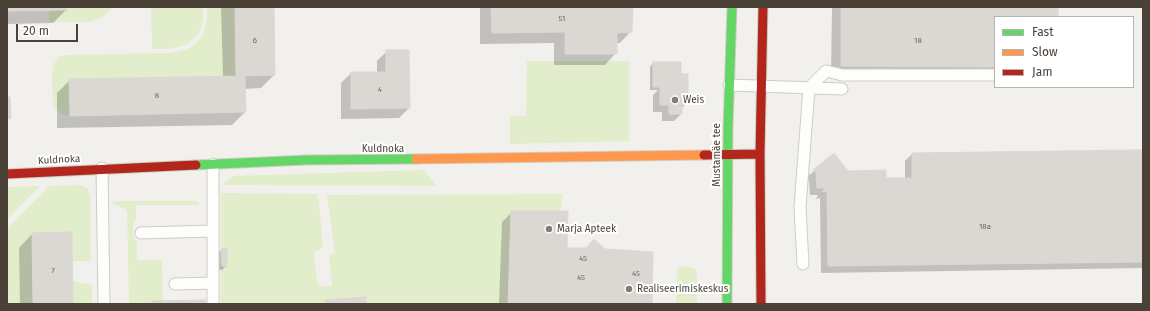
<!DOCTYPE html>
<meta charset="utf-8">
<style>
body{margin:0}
#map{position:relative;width:1150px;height:311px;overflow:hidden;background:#f2f0ec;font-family:"Fira Sans",sans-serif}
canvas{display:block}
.frame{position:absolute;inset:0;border:8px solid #4a4137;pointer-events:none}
.legend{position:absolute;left:994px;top:16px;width:140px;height:72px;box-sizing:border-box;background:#fff;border:1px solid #b7b3af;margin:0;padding:5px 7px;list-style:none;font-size:12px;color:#4a4137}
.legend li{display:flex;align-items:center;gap:8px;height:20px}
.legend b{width:20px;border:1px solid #b7b3af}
.scale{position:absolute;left:16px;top:24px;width:62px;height:18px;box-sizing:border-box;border:2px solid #4a4137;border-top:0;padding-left:5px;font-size:12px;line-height:14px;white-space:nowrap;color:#4a4137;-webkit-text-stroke:3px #fff;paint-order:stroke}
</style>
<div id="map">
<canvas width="1150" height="311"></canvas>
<div class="frame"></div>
<ul class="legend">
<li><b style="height:5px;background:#63d668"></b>Fast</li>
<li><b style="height:5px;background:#ff974d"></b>Slow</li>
<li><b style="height:5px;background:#b3261e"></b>Jam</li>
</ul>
<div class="scale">20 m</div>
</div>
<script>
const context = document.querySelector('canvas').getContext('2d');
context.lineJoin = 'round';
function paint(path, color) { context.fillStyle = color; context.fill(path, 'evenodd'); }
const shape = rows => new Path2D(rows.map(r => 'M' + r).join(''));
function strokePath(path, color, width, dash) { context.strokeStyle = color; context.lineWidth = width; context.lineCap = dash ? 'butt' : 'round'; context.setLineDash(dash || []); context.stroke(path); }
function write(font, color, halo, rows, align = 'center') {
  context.font = font + ' "Fira Sans",sans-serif'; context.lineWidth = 4; context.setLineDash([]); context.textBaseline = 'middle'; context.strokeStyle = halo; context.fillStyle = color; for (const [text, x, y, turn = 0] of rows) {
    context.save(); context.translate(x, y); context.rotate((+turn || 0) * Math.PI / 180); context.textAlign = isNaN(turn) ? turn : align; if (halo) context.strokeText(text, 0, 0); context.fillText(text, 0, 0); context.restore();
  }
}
const green = shape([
 [67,7,113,7,102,18,88,22,49,22,49,10,66,10],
 [151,7,203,7,203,20,198,35,186,45,168,49,152,49],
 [207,7,235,7,236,76,70,79,70,116,61,114,53,106,52,78,53,66,57,59,62,55,167,53,181,51,192,47,203,36,207,20],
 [527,61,629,61,629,141,510,144,510,116,526,116],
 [424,170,437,186,223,185,225,181,233,176],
 [81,185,88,189,90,197,91,261,73,261,72,232,33,304,7,304,7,229,49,186],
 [40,186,7,220,7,187],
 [221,193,318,194,323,248,314,252,316,275,319,286,332,286,329,256,335,253,327,195,562,194,561,211,511,211,510,304,221,304],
 [114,201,198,201,199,205,136,205,136,219,133,223,134,239,137,242,137,260,160,260,162,263,163,301,152,304,129,304,127,210,112,203],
 [681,266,695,268,697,272,697,304,676,304,677,269],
 [73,281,92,285,92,304,73,304]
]);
const shadow = shape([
 [7,7,66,7,66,10,53,23,7,24],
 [221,7,273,7,274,75,261,88,244,89,245,112,232,125,57,128,57,93,70,80,223,77],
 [480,7,632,7,631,31,620,43,616,43,616,53,605,65,554,65,554,43,480,44],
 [832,7,1057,7,1057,17,995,17,995,76,831,75],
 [387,51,409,108,399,118,341,119,341,83,351,73,377,73,377,61],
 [653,63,680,75,687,103,681,109,681,114,674,121,662,121,662,112,653,112,653,95,658,90,650,90,650,67],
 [1143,151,1143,268,821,273,820,198,816,199,818,195,810,195,809,181,806,178,814,171,848,172,885,179,905,179,905,161,912,154],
 [512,212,566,249,651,304,499,304,502,222],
 [32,234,72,304,20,304,19,248],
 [226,249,226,266,222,270,218,270,218,253,222,250]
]);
const building = shape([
 [7,7,67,7,67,10,7,11,7,7],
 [235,7,274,7,275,75,236,76,235,7],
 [491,7,633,7,632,32,617,33,617,54,565,54,565,32,492,33,491,7],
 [841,7,1058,7,1058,17,995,17,995,67,841,66,841,7],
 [386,50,409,50,410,108,351,109,351,72,386,72,386,50],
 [653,62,681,62,681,74,667,74,667,87,653,87,653,62],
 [667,74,688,74,688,103,682,104,682,114,669,114,669,105,660,105,660,87,667,87,667,74],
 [245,76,246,112,70,116,69,79,245,76],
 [7,97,10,97,11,118,7,119,7,97],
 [1133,150,1143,150,1143,262,828,266,827,191,822,192,825,188,817,188,816,173,813,170,834,153,848,171,886,170,886,178,912,178,912,153,1133,150],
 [511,211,568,211,567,248,586,248,594,239,605,249,653,252,652,304,508,304,511,211],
 [72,232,73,304,33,304,32,233,72,232],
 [227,248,227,266,222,266,221,249,227,248],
 [366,297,366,304,326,304,325,300,366,297],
 [205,300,206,304,152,304,152,301,205,300]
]);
const lane = shape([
 [729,85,842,89],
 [213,164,213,304],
 [102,168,104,304],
 [141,233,212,231],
 [803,264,800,207,809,88,826,71,842,75,995,75],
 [175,284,213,283]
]);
const fast = shape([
 [196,165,306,160,416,159],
 [727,304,728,127,732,7]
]);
const slow = shape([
 [416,159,704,155]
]);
const jam = shape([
 [704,155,760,154],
 [7,174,196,165],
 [761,304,760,154,763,7]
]);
const markers = [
 [675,100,4,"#857e76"],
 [549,229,4,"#857e76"],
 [629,289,4,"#857e76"]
];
const numberNames = [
 ["51",562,19],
 ["6",255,41],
 ["18",918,41],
 ["4",380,90],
 ["8",157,96],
 ["18a",985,227],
 ["45",583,259],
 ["7",53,271],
 ["45",636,274],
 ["45",581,278]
];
const poiNames = [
 ["Weis",683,100],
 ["Marja Apteek",557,229],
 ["Realiseerimiskeskus",637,289]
];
const streetNames = [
 ["Kuldnoka",383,149],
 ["Mustamäe tee",717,155,-90],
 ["Kuldnoka",59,160,-3]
];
paint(green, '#e2edcc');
paint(shadow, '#0003');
paint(building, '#dbd7d3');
strokePath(building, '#dbd7d2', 1);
strokePath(lane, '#cfccc8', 13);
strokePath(fast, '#d2cdc3', 11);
strokePath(slow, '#d2cdc3', 11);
strokePath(jam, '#d2cdc3', 11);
strokePath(lane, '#fdfdfc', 11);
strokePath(fast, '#63d668', 9);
strokePath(slow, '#ff974d', 9);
strokePath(jam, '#b3261e', 9);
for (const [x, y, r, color] of markers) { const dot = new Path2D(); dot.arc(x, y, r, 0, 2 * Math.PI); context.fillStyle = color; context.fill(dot); strokePath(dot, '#fff', 1.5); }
write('8px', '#706860', null, numberNames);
write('10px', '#4a4137', '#fff', poiNames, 'left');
write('10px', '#4a4137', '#fff', streetNames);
</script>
